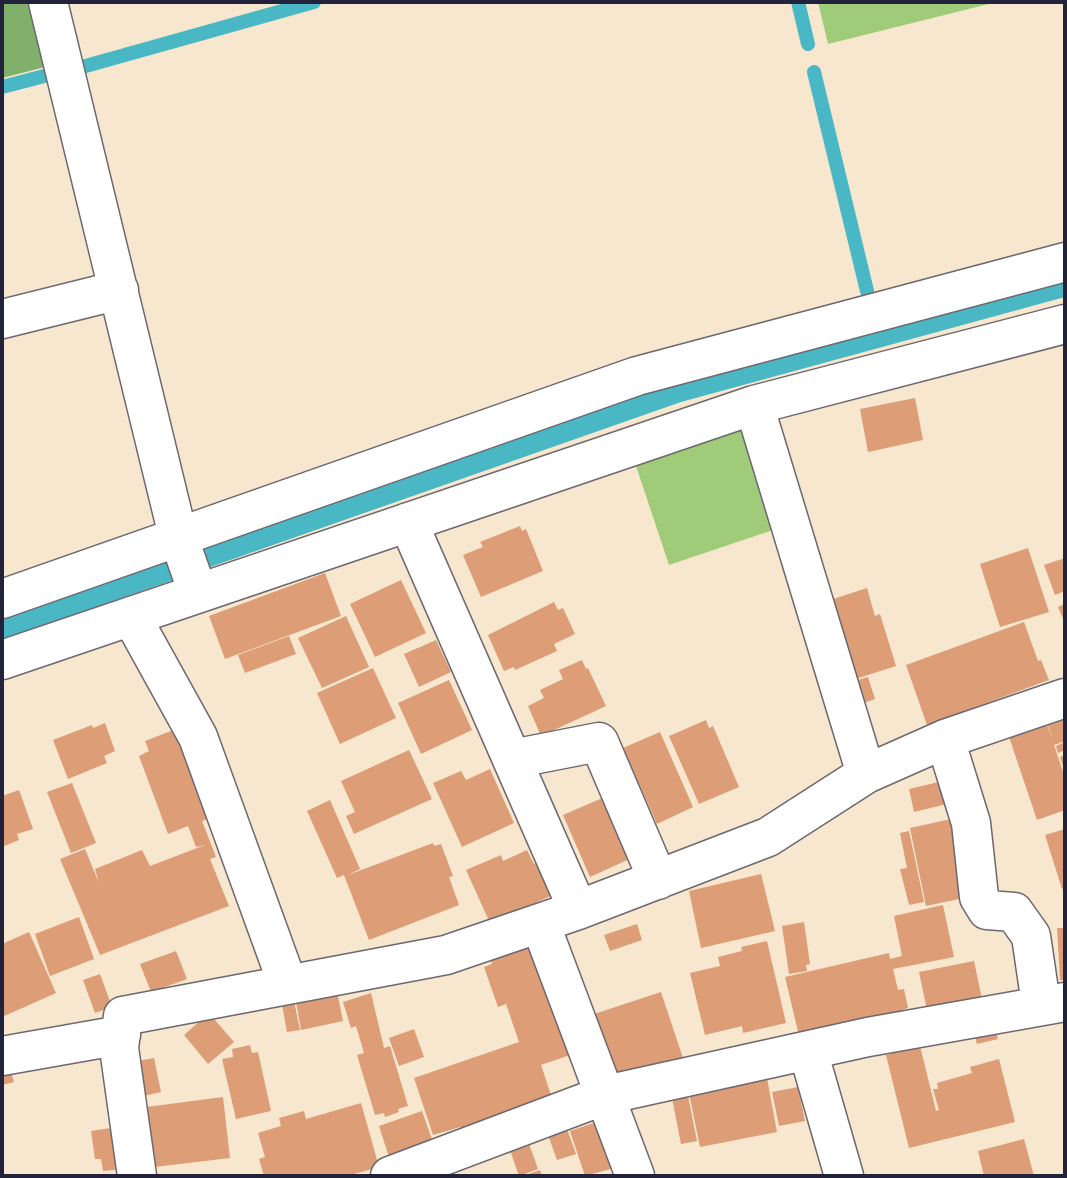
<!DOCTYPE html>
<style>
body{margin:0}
#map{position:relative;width:1067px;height:1178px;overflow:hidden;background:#f7e7cf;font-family:"Sorts Mill Goudy",serif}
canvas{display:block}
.frame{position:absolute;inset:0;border:4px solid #22223b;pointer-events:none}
</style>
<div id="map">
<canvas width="1067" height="1178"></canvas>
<div class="frame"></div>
</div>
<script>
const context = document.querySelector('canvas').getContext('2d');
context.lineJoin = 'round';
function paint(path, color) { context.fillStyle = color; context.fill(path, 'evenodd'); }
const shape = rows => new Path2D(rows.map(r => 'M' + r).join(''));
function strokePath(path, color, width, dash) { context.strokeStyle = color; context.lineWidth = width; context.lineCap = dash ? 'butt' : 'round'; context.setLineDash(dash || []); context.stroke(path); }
const green = shape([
 [818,2,997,2,828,44],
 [752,426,782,527,669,565,636,466]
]);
const forest = shape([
 [2,2,38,2,53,65,2,78]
]);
const water = shape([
 [1065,273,1065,297,681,402,2,640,2,613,638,385]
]);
const stream = shape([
 [798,2,808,44],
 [82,67,314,2],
 [814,72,867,291],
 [2,87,52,74]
]);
const building = shape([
 [915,398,923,440,868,452,860,409],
 [520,526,522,531,526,529,543,571,481,597,463,555,483,547,480,542],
 [1028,548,1049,612,1000,627,980,564],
 [1065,558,1065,591,1055,595,1044,565],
 [325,573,341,616,225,659,209,616],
 [401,580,426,633,375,657,350,604],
 [867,588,875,616,880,614,896,666,849,681,824,602],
 [554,602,558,610,563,608,575,634,554,644,557,651,515,670,514,667,504,671,488,635],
 [1065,604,1065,623,1058,607],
 [346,616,369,667,322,688,298,638],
 [1024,622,1038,661,1041,660,1049,680,927,725,906,665],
 [289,636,296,654,245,673,238,655],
 [436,640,451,672,419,687,404,654],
 [582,660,586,669,588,668,606,706,541,736,528,706,544,698,540,690,563,679,559,670],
 [373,668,396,718,340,744,317,693],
 [868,677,875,699,855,706,848,683],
 [449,680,472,730,421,754,398,703],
 [1064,718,1065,741,1054,745,1065,778,1065,810,1037,820,1009,737,1047,725,1054,742,1047,723],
 [706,720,709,728,713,726,739,787,699,804,669,736],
 [105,723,115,751,104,756,107,763,68,779,53,740,92,725,93,728],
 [176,729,213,817,202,821,216,857,210,859,229,906,100,955,60,859,85,849,99,883,95,869,142,850,150,866,205,845,196,847,188,826,168,834,139,756,149,751,145,741],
 [660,732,693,807,657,824,623,748],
 [1065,742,1065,750,1058,753,1056,746],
 [409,750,432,799,354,834,346,816,355,812,341,781],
 [1065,755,1065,772,1060,757],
 [490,769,514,823,462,847,433,783,461,771,466,780],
 [943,781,947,804,914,812,909,789],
 [72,783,96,843,71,853,47,792],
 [19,790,33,829,17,834,19,840,2,847,2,796],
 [607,796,634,857,590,877,563,815],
 [330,800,360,869,348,875,433,843,434,846,441,844,453,876,449,877,459,905,369,940,344,875,337,878,307,811],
 [951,819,968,897,926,906,910,828],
 [1065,829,1065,887,1062,889,1045,835],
 [909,831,924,902,909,905,900,869,907,868,900,833],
 [527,850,534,864,540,861,555,894,490,923,466,870,501,855,503,861],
 [761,874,775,931,701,948,689,891],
 [943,905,954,957,893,969,898,990,904,989,908,1008,902,1010,903,1016,800,1040,785,977,889,953,890,959,902,956,894,916],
 [79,917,94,959,50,976,35,934],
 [804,922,810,964,806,965,807,971,789,974,782,926],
 [637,924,642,940,610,951,604,935],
 [1057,928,1065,928,1065,980,1060,980],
 [29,932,56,993,2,1017,2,944],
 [531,941,570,1055,541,1065,551,1095,525,1104,527,1109,462,1131,460,1127,433,1135,414,1078,519,1042,506,1004,498,1007,484,967,492,964,489,955],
 [767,941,786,1023,743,1033,742,1026,705,1035,690,973,720,966,718,957,742,951,741,947],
 [176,951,187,979,151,992,140,964],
 [974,961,982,999,927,1010,919,972],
 [100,974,112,1007,95,1013,83,980],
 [336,987,343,1021,301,1030,295,996],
 [661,992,686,1067,613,1080,591,1015],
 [371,993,384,1048,390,1046,408,1106,398,1109,399,1112,385,1117,384,1113,375,1115,357,1055,364,1053,356,1026,351,1028,343,1002],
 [293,996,300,1030,287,1032,281,999],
 [209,1013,234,1042,208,1064,184,1035],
 [995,1027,998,1039,977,1044,974,1032],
 [414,1029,424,1057,399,1066,389,1038],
 [250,1045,252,1053,258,1052,271,1111,236,1119,222,1059,233,1057,232,1049],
 [920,1046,936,1111,939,1110,933,1089,938,1089,937,1083,972,1073,970,1067,999,1059,1015,1122,909,1148,886,1055],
 [154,1058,161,1092,139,1097,132,1062],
 [11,1072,14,1082,2,1085,2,1074],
 [767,1078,777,1132,700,1147,689,1093],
 [798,1087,805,1121,779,1126,772,1092],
 [688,1096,697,1141,681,1144,672,1098],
 [223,1097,230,1158,146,1168,139,1108],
 [361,1103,379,1167,347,1176,264,1176,259,1159,265,1157,258,1133,281,1126,279,1118,304,1111,306,1119],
 [422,1111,434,1145,390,1160,379,1126],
 [602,1120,618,1167,585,1176,570,1131],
 [117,1127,123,1169,103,1171,101,1159,95,1159,91,1131],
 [567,1129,576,1154,557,1160,548,1135],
 [1024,1139,1034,1176,984,1176,978,1151],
 [528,1141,538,1169,519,1176,509,1147],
 [540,1170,542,1176,523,1176]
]);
const minor = shape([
 [48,2,178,536,198,593],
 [2,319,119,290],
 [408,522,578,910],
 [2,599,637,376,1065,262],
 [131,616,198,737,288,985],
 [2,660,754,405,1065,324],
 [945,739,971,823,979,897,987,910,1014,912,1031,936,1041,1004],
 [512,759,599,742,658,880],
 [866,774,945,739,1065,698],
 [540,923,635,1176],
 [808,1051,844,1176],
 [2,1056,121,1035],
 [137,1176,119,1048,123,1016,446,955,578,910,768,837,866,774,754,405],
 [390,1176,605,1095,868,1037,1065,1002]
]);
paint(green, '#a0cc79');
paint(forest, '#80b069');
paint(water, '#4ab8c4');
strokePath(stream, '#4ab8c4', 14);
paint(building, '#dc9d77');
strokePath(minor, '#6d676f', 41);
strokePath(minor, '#fff', 38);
</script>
